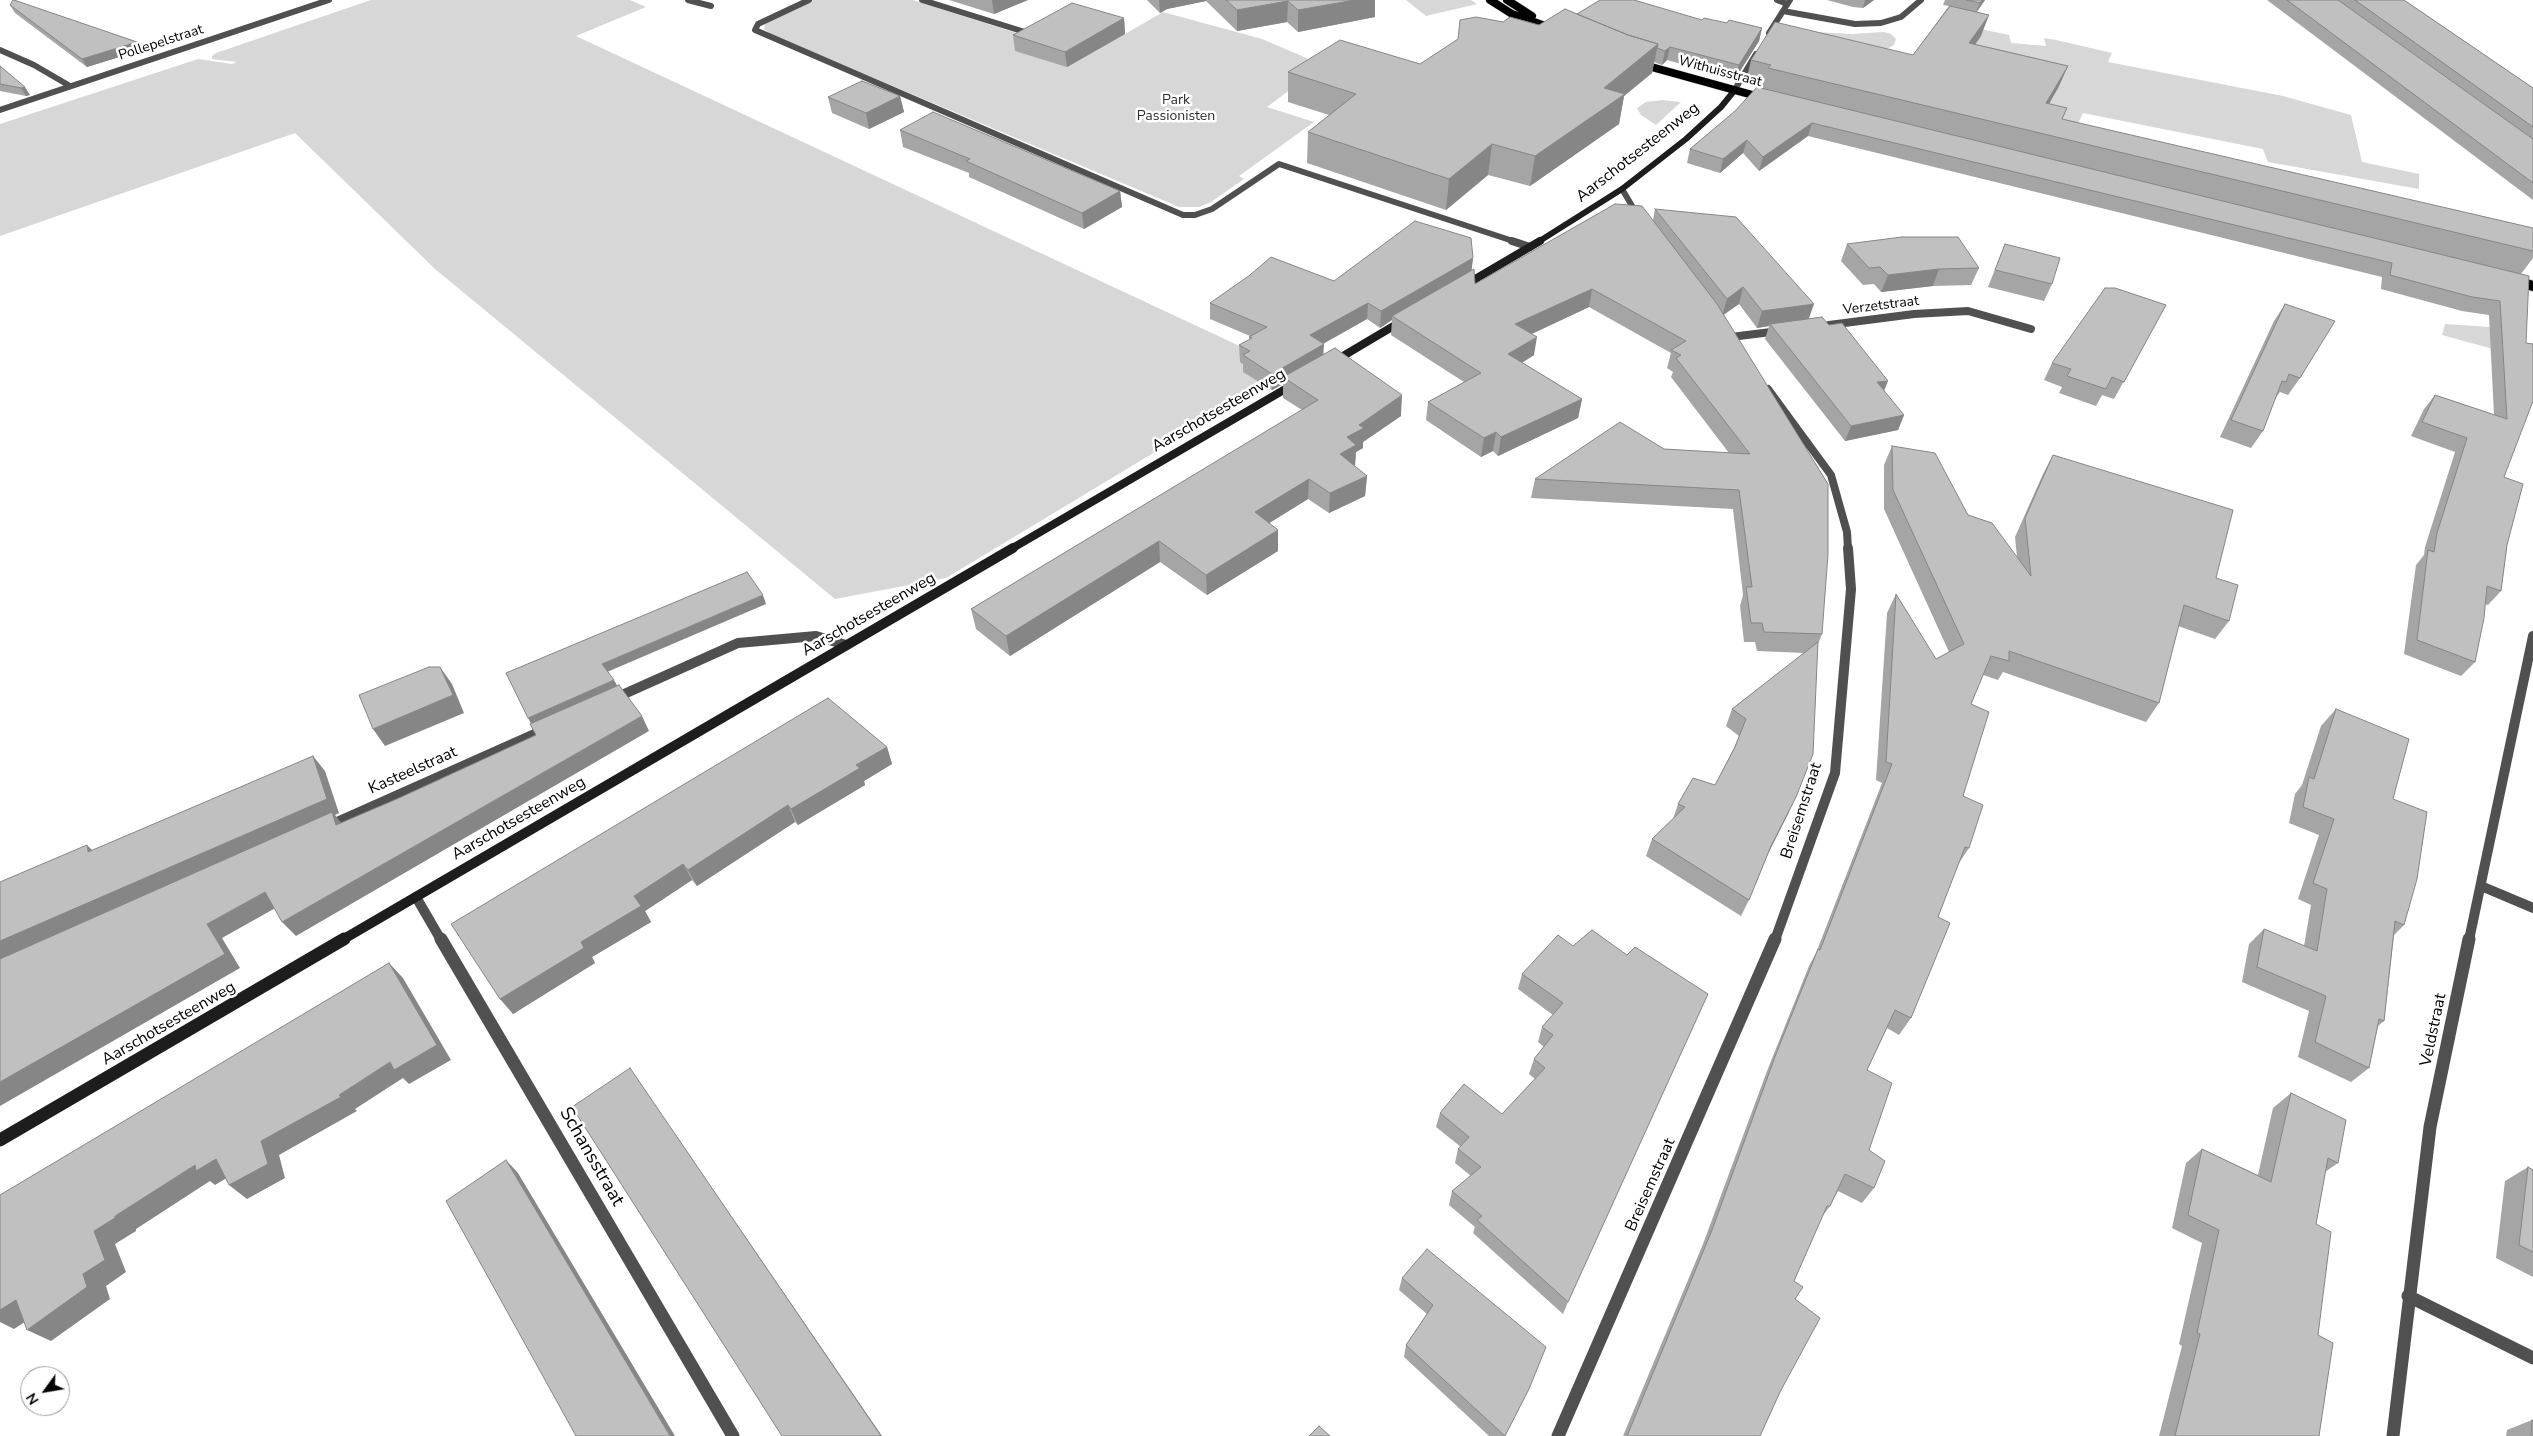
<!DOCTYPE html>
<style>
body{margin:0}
#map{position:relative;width:2533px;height:1436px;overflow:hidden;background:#fff;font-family:"Nunito Sans",sans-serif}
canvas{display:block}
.north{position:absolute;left:20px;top:1366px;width:50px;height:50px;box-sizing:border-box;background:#fff;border:1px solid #999;border-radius:50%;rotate:238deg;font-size:14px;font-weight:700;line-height:20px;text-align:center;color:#000}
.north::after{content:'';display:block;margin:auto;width:18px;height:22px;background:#000;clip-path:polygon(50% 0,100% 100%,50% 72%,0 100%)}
</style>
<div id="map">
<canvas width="2533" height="1436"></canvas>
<div class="north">N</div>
</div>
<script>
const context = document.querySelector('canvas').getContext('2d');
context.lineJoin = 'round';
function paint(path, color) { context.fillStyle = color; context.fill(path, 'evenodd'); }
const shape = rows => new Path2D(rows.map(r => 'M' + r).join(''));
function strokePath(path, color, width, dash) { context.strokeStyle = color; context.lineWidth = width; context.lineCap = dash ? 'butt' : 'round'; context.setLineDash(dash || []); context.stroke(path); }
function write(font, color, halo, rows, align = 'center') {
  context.font = font + ' "Nunito Sans",sans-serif'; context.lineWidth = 5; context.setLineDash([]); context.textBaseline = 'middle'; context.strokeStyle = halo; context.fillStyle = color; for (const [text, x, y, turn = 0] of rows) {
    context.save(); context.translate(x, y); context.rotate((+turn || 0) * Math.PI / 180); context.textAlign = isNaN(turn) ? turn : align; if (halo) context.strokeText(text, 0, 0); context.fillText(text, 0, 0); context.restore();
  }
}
const green = shape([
 [371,0,630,0,646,7,576,36,1291,370,946,578,835,599,435,269,295,133,0,236,0,124,198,59,232,64,237,62,212,59,212,56,216,53],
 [813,0,913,0,1035,39,1125,34,1163,12,1262,39,1323,65,1267,107,1314,122,1239,176,1244,179,1211,202,1199,207,1179,207,770,34,764,29,765,24,770,20],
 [1406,0,1471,0,1477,4,1426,16],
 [1966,26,2009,35,2011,43,2046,46,2044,38,2056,40,2112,53,2108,62,2283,96,2351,115,2362,162,2419,174,2419,189,2268,162,2263,149,2083,113,2060,160,2044,155,2057,132,1961,65],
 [1817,32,1851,34,1884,32,1891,34,1896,39,1894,45,1887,49],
 [1662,100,1681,102,1656,125,1641,115,1637,108,1646,102],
 [2445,324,2490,327,2533,360,2442,335]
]);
const minorFar3 = shape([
 [688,0,711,6],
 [809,0,758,24,755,30,1183,215,1195,215,1212,209,1279,164,1516,242],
 [922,0,1028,33],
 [1777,0,1787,4],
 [1783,11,1855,24,1881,23,1901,17,1921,0],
 [1769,33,1790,0],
 [0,50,34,65,70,86],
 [1734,91,1756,54],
 [0,110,329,0],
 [1622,189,1638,216]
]);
const minorFar2 = shape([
 [1512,241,1530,247],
 [1829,325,1914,314,1968,311,2031,329],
 [1731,337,1779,331],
 [1768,389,1831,475,1847,532,1848,549]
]);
const minorFar1 = shape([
 [613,699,738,643,816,636,846,645],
 [328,826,548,728],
 [2481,886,2533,908],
 [416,897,441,940],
 [1775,940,1835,773,1851,589,1848,548],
 [2469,940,2533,636]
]);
const minor = shape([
 [441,939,733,1436],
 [2408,1296,2533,1358],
 [1558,1436,1775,939],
 [2393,1436,2430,1127,2469,939]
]);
const secondaryFar3 = shape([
 [1538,242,1622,189,1686,139,1721,107,1734,91]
]);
const secondaryFar2 = shape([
 [1465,285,1540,241],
 [1333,362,1402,321],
 [1011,549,1294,384]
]);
const secondaryFar1 = shape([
 [342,940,1013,548]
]);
const secondary = shape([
 [0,1140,344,939]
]);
const primaryFar1 = shape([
 [1490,0,1512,14,1556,30],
 [1507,0,1532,16],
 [1637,63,1767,99]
]);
const primary = shape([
 [2512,280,2533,286]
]);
const wall = shape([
 [949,0,1028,0,994,14],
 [1147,0,1375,0,1375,17,1298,32,1287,22,1237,31,1206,1,1167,9,1160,13],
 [1827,0,1874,0,1863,8,1853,7],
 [1945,0,1985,0,1977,12,1981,36,1975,44,2068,66,2058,88,2049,104,2063,119,2533,251,2533,258,2521,274,2504,477,2507,545,2501,591,2488,605,2485,604,2475,662,2461,676,2404,654,2416,565,2424,555,2425,547,2455,452,2411,436,2424,409,2435,395,2494,415,2489,315,2462,311,2381,289,2382,277,1808,136,1759,171,1743,153,1720,173,1687,163,1690,149,1763,88,1763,87,1746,82,1751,60,1913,55,1949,6,1943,5],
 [2267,0,2404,0,2533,88,2533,200],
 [10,5,137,42,142,50,87,67,15,13],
 [1577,14,1702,20,1762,28,1759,41,1735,79,1667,60,1662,65,1654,62,1652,73,1624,96,1619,124,1530,186,1488,175,1446,210,1307,163,1308,132,1329,115,1288,102,1288,72,1420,64,1503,22,1539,25],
 [1124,18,1125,34,1067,67,1015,51,1013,35],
 [0,66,30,95,26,96,0,91],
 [900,96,904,112,869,129,832,113,828,97],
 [900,130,1120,191,1122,207,1084,229,969,177,969,173,903,147],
 [1655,209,1809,319,1884,391,1904,415,1898,430,1845,441,1765,339,1769,326,1757,328,1739,304,1724,314,1822,634,1818,644,1788,814,1768,854,1749,900,1741,916,1646,856,1652,839,1673,819,1678,804,1715,785,1734,748,1739,736,1726,726,1732,709,1805,653,1757,651,1755,642,1744,642,1740,606,1743,595,1733,509,1531,498,1535,479,1664,449,1729,453,1671,377,1673,372,1667,368,1671,353,1589,307,1532,334,1534,355,1522,363,1582,399,1578,418,1498,456,1493,451,1481,457,1426,420,1428,402,1464,382,1391,335,1392,320,1380,328,1367,319,1323,344,1323,355,1401,416,1363,442,1363,448,1356,452,1355,465,1354,466,1367,476,1365,496,1329,513,1308,499,1269,523,1278,551,1207,595,1160,562,1010,656,976,629,971,609,1302,410,1283,398,1283,384,1272,390,1243,372,1243,364,1240,362,1239,345,1249,340,1250,336,1210,319,1210,303,1334,281,1473,258,1471,271,1475,284,1653,220],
 [1847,244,1979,268,1971,285,1933,286,1881,292,1874,284,1863,285,1841,261],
 [2005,244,2052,284,2044,301,1988,287],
 [2285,304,2300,378,2288,395,2280,392,2275,399,2263,431,2251,448,2220,437,2274,321],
 [2166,305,2114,399,2102,395,2096,406,2059,393,2062,387,2044,380,2052,363],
 [1892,446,1968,515,2017,557,2015,537,2043,474,2053,455,2216,578,2229,621,2215,639,2178,626,2159,703,2146,722,2003,672,1998,680,1983,675,1971,704,1963,796,1969,848,1957,866,1938,917,1911,1018,1899,1035,1887,1028,1867,1070,1869,1150,1874,1188,1862,1203,1838,1191,1830,1206,1821,1218,1794,1281,1795,1299,1780,1392,1760,1436,1623,1436,1703,1244,1767,1071,1809,966,1816,953,1882,783,1876,780,1887,613,1896,594,1936,659,1949,652,1884,509,1884,465],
 [2336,709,2393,799,2404,925,2394,935,2384,1021,2378,1026,2369,1068,2351,1082,2298,1057,2309,1011,2242,982,2249,944,2264,929,2304,946,2311,905,2298,899,2319,835,2289,823,2295,794,2302,785,2321,726],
 [887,747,892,764,864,781,865,785,798,825,795,822,697,886,692,880,645,911,651,922,592,957,595,963,513,1014,451,924],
 [1573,946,1568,1302,1563,1314,1473,1233,1475,1227,1449,1205,1452,1191,1471,1176,1455,1163,1458,1149,1461,1147,1436,1127,1440,1113,1502,1114,1535,1079,1529,1074,1534,1059,1544,1047,1538,1042,1542,1027,1553,1015,1518,989,1522,974],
 [2291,1093,2338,1163,2325,1172,2316,1224,2319,1436,2159,1436,2182,1346,2179,1344,2202,1243,2172,1228,2186,1163,2202,1149,2258,1175,2273,1108],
 [2528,1167,2533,1170,2533,1277,2496,1258,2505,1181],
 [1402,1278,1546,1347,1505,1436,1489,1436,1404,1357,1406,1345,1427,1314,1399,1290],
 [2532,1420,2533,1436,2506,1436,2507,1430]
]);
const shadedWall = shape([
 [992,0,1028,0,994,14],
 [1159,0,1206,0,1206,1,1167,9,1160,13],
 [1355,0,1375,0,1375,17,1298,32,1298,10],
 [1865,0,1874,0,1863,8],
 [1982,0,1985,0,1976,12,1980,3],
 [1288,1,1287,22,1237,31,1237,10],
 [1989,15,1981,36,1961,65,1969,43],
 [1124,18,1125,34,1067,67,1065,52],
 [1762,28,1759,41,1735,79,1739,65],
 [137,42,142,50,87,67,82,59],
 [1658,44,1652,73,1624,96,1619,124,1530,186,1535,156,1604,88],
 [1670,47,1667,60,1662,65,1665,51],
 [2068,66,2058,88,2036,126,2046,103],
 [25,87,30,95,26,96,21,88],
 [900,96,904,112,869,129,866,113],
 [1812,123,1808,136,1759,171,1763,157],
 [1747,140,1743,153,1720,173,1723,159],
 [1492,144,1488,175,1446,210,1449,179],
 [1120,191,1122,207,1084,229,1082,213],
 [1473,258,1471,275,1392,316,1392,320,1380,328,1381,311],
 [1939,269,1933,286,1881,292,1888,275],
 [1743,287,1739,304,1722,316,1727,299],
 [1592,289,1589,307,1512,343,1515,324],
 [1368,303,1367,319,1310,351,1310,335],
 [1814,304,1808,321,1770,324,1769,326,1757,328,1762,311],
 [1537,337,1534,355,1505,373,1508,354],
 [1324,344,1323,361,1283,377,1283,384,1272,390,1272,374],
 [1888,381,1882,396,1877,382],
 [1402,395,1401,416,1363,442,1363,448,1356,452,1355,465,1339,474,1340,454,1347,437,1359,425],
 [1582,399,1578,418,1498,456,1501,437],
 [1904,415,1898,430,1845,441,1851,426],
 [1496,432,1493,451,1481,457,1484,438],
 [1367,476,1365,496,1329,513,1330,493],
 [1309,479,1308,499,1255,532,1255,512],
 [1278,530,1278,551,1207,595,1206,575],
 [1159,541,1160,562,1010,656,1006,636],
 [763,595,766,604,607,672,602,664],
 [440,667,452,684,464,713,385,746,373,729],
 [614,680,619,689,533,727,528,718],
 [642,716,649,731,296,936,282,922],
 [887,747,892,764,864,781,865,785,798,825,791,809,856,765],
 [313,756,325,771,339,813,335,815,344,826,0,963,0,941],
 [1796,797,1788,814,1763,863,1771,846],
 [788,805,795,822,697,886,688,870],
 [87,845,102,860,88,852],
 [683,864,692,880,645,911,651,922,592,957,595,963,513,1014,500,999,634,896],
 [265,892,279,906,222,938,240,968,0,1106,0,1082,207,924],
 [389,963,403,978,451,1060,409,1084,403,1078,355,1109,357,1111,279,1155,285,1178,247,1199,229,1185,261,1141,339,1095,390,1062],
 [630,1068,638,1080,882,1436,881,1436],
 [216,1159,235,1173,215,1185,210,1181,136,1229,136,1231,115,1244,126,1272,106,1286,110,1299,51,1341,27,1330,83,1274,94,1231,115,1216,195,1165],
 [506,1160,518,1173,675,1436,670,1436],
 [16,1300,40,1312,14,1329,0,1322,0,1308]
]);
const building = shape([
 [13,0,14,0,137,42,82,59,10,5,13,0],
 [1226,0,1355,0,1298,10,1288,1,1237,10,1226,0],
 [1600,0,1634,0,1702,20,1704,18,1727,23,1729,20,1762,28,1739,65,1670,47,1665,51,1657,48,1658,44,1628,35,1577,14,1600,0],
 [1967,0,1982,0,1980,3,1967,0],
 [2287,0,2338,0,2533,139,2533,183,2287,0],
 [2355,0,2404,0,2533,88,2533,127,2355,0],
 [1072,3,1124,18,1065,52,1013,35,1072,3],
 [1950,6,1989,15,1969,43,2068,66,2046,103,2067,108,2062,119,2533,228,2533,251,1768,68,1771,65,1751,60,1775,22,1913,55,1950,6],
 [1565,9,1628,35,1658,44,1604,88,1625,94,1535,156,1492,144,1449,179,1308,132,1356,94,1288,72,1340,40,1420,64,1458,39,1460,20,1476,17,1503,22,1510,17,1539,25,1565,9],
 [0,66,25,87,21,88,0,84,0,66],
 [862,81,900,96,866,113,828,97,862,81],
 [1757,87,2529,276,2526,343,2533,344,2533,401,2504,477,2523,484,2507,545,2501,591,2487,586,2484,618,2475,662,2417,640,2428,550,2434,552,2437,533,2467,438,2422,422,2435,395,2507,419,2500,301,2472,297,2390,275,2392,263,1812,123,1763,157,1747,140,1723,159,1690,149,1735,111,1757,87],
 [933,112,1120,191,1082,213,966,161,970,159,900,130,933,112],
 [1615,204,1642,206,1717,304,1828,484,1828,554,1822,634,1764,632,1762,623,1751,623,1746,587,1752,587,1739,490,1535,479,1620,422,1664,449,1750,454,1676,358,1681,355,1671,350,1686,341,1592,289,1515,324,1537,337,1508,354,1582,399,1501,437,1496,432,1484,438,1428,402,1481,373,1392,316,1474,269,1475,284,1615,204],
 [1655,209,1736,217,1814,304,1762,311,1743,287,1727,299,1655,209],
 [1415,221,1471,238,1473,258,1381,311,1368,303,1310,335,1324,344,1272,374,1243,355,1250,351,1239,345,1252,338,1249,337,1267,327,1210,303,1250,275,1271,257,1334,281,1415,221],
 [1902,237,1958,237,1979,268,1939,269,1888,275,1880,267,1869,268,1847,244,1902,237],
 [2005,244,2060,258,2052,284,1995,270,2005,244],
 [2105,288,2115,288,2166,305,2124,382,2112,377,2106,389,2067,376,2071,369,2052,363,2105,288],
 [2285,304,2335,321,2300,378,2289,374,2286,382,2282,381,2263,431,2231,420,2285,304],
 [1822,317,1829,325,1842,323,1888,381,1877,382,1904,415,1851,426,1770,324,1822,317],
 [1335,348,1402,395,1359,425,1364,428,1347,437,1356,445,1340,454,1367,476,1330,493,1309,479,1255,512,1278,530,1206,575,1159,541,1006,636,971,609,1318,400,1283,377,1335,348],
 [1892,446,1935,453,1968,515,1992,523,2031,576,2025,518,2053,455,2233,510,2216,578,2238,585,2229,621,2184,605,2159,703,2009,651,2009,661,1991,656,1971,704,1989,712,1963,796,1983,805,1969,848,1965,847,1938,917,1950,923,1911,1018,1895,1010,1867,1070,1892,1083,1869,1150,1885,1161,1874,1188,1845,1174,1830,1206,1827,1206,1794,1281,1803,1287,1795,1299,1820,1318,1780,1392,1760,1436,1627,1436,1712,1230,1776,1054,1818,949,1820,950,1892,764,1886,762,1896,594,1936,659,1964,644,1893,490,1892,446],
 [747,572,763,595,602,664,614,680,528,718,506,673,747,572],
 [1818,642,1813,754,1796,797,1771,846,1749,900,1652,839,1685,807,1678,804,1693,778,1715,785,1735,747,1746,719,1732,709,1818,642],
 [429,667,440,667,453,695,373,729,359,695,429,667],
 [619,685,642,716,282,922,265,892,207,924,225,954,0,1082,0,959,332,812,336,825,399,798,536,735,530,724,619,685],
 [828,698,887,747,856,765,860,768,791,809,788,805,688,870,683,864,634,896,641,906,581,942,584,948,500,999,451,924,828,698],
 [2336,709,2409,739,2393,799,2427,812,2417,879,2404,925,2395,921,2384,1021,2379,1019,2369,1068,2315,1042,2326,996,2257,967,2264,929,2317,951,2327,889,2313,883,2334,819,2303,807,2309,777,2314,779,2336,709],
 [313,756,327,799,0,941,0,882,87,845,88,852,313,756],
 [1592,930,1627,955,1635,947,1708,994,1568,1302,1477,1220,1482,1216,1452,1191,1481,1167,1458,1149,1469,1137,1440,1113,1464,1084,1502,1114,1545,1068,1534,1059,1553,1035,1542,1027,1563,1003,1522,974,1558,935,1573,946,1592,930],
 [389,963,437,1045,394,1070,390,1062,339,1095,341,1097,261,1141,268,1164,229,1185,216,1159,196,1171,195,1165,115,1216,115,1218,94,1231,105,1260,83,1274,87,1287,27,1330,16,1300,0,1310,0,1195,389,963],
 [630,1068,881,1436,782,1436,572,1107,630,1068],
 [2291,1093,2346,1120,2338,1163,2328,1158,2316,1224,2331,1232,2318,1335,2333,1343,2319,1436,2175,1436,2200,1334,2197,1333,2219,1230,2188,1215,2202,1149,2271,1182,2291,1093],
 [506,1160,670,1436,576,1436,446,1201,506,1160],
 [2528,1167,2533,1170,2533,1252,2519,1245,2528,1167],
 [1427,1249,1546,1347,1529,1389,1505,1436,1406,1345,1433,1305,1402,1278,1427,1249],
 [2532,1420,2533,1421,2533,1436,2531,1436,2532,1420],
 [1319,1426,1330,1436,1309,1436,1319,1426]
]);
const farStreetnames = [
 ["Pollepelstraat",161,43,-18],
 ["Withuisstraat",1720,72,15],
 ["Verzetstraat",1881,306,-7]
];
const farParknames = [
 ["Park",1176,101],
 ["Passionisten",1176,117]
];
const streetNames = [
 ["Aarschotsesteenweg",1638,153,-38],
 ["Aarschotsesteenweg",1219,411,-30],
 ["Aarschotsesteenweg",869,615,-30],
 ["Kasteelstraat",413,771,-24],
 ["Breisemstraat",1802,811,-72],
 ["Aarschotsesteenweg",519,819,-30],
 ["Aarschotsesteenweg",169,1024,-30],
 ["Veldstraat",2434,1030,-78],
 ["Breisemstraat",1651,1185,-66]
];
const nearStreetnames = [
 ["Schansstraat",591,1157,60]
];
paint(green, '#d7d7d7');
strokePath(primaryFar1, '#dbdbdb', 9);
strokePath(primary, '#dbdbdb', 12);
strokePath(minorFar3, '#505050', 6);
strokePath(minorFar2, '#505050', 8);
strokePath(minorFar1, '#505050', 10);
strokePath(minor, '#505050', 13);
strokePath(secondaryFar3, '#1d1d1d', 6);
strokePath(secondaryFar2, '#1d1d1d', 8);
strokePath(secondaryFar1, '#1d1d1d', 10);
strokePath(secondary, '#1d1d1d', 13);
strokePath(primaryFar1, '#000', 8);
strokePath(primary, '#000', 10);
paint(wall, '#a5a5a5');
paint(shadedWall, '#868686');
paint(building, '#c0c0c0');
strokePath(building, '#868686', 1);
write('14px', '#000', '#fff', farStreetnames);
write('14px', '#2e2e2e', '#fff', farParknames);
write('16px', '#000', '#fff', streetNames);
write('19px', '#000', '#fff', nearStreetnames);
</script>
